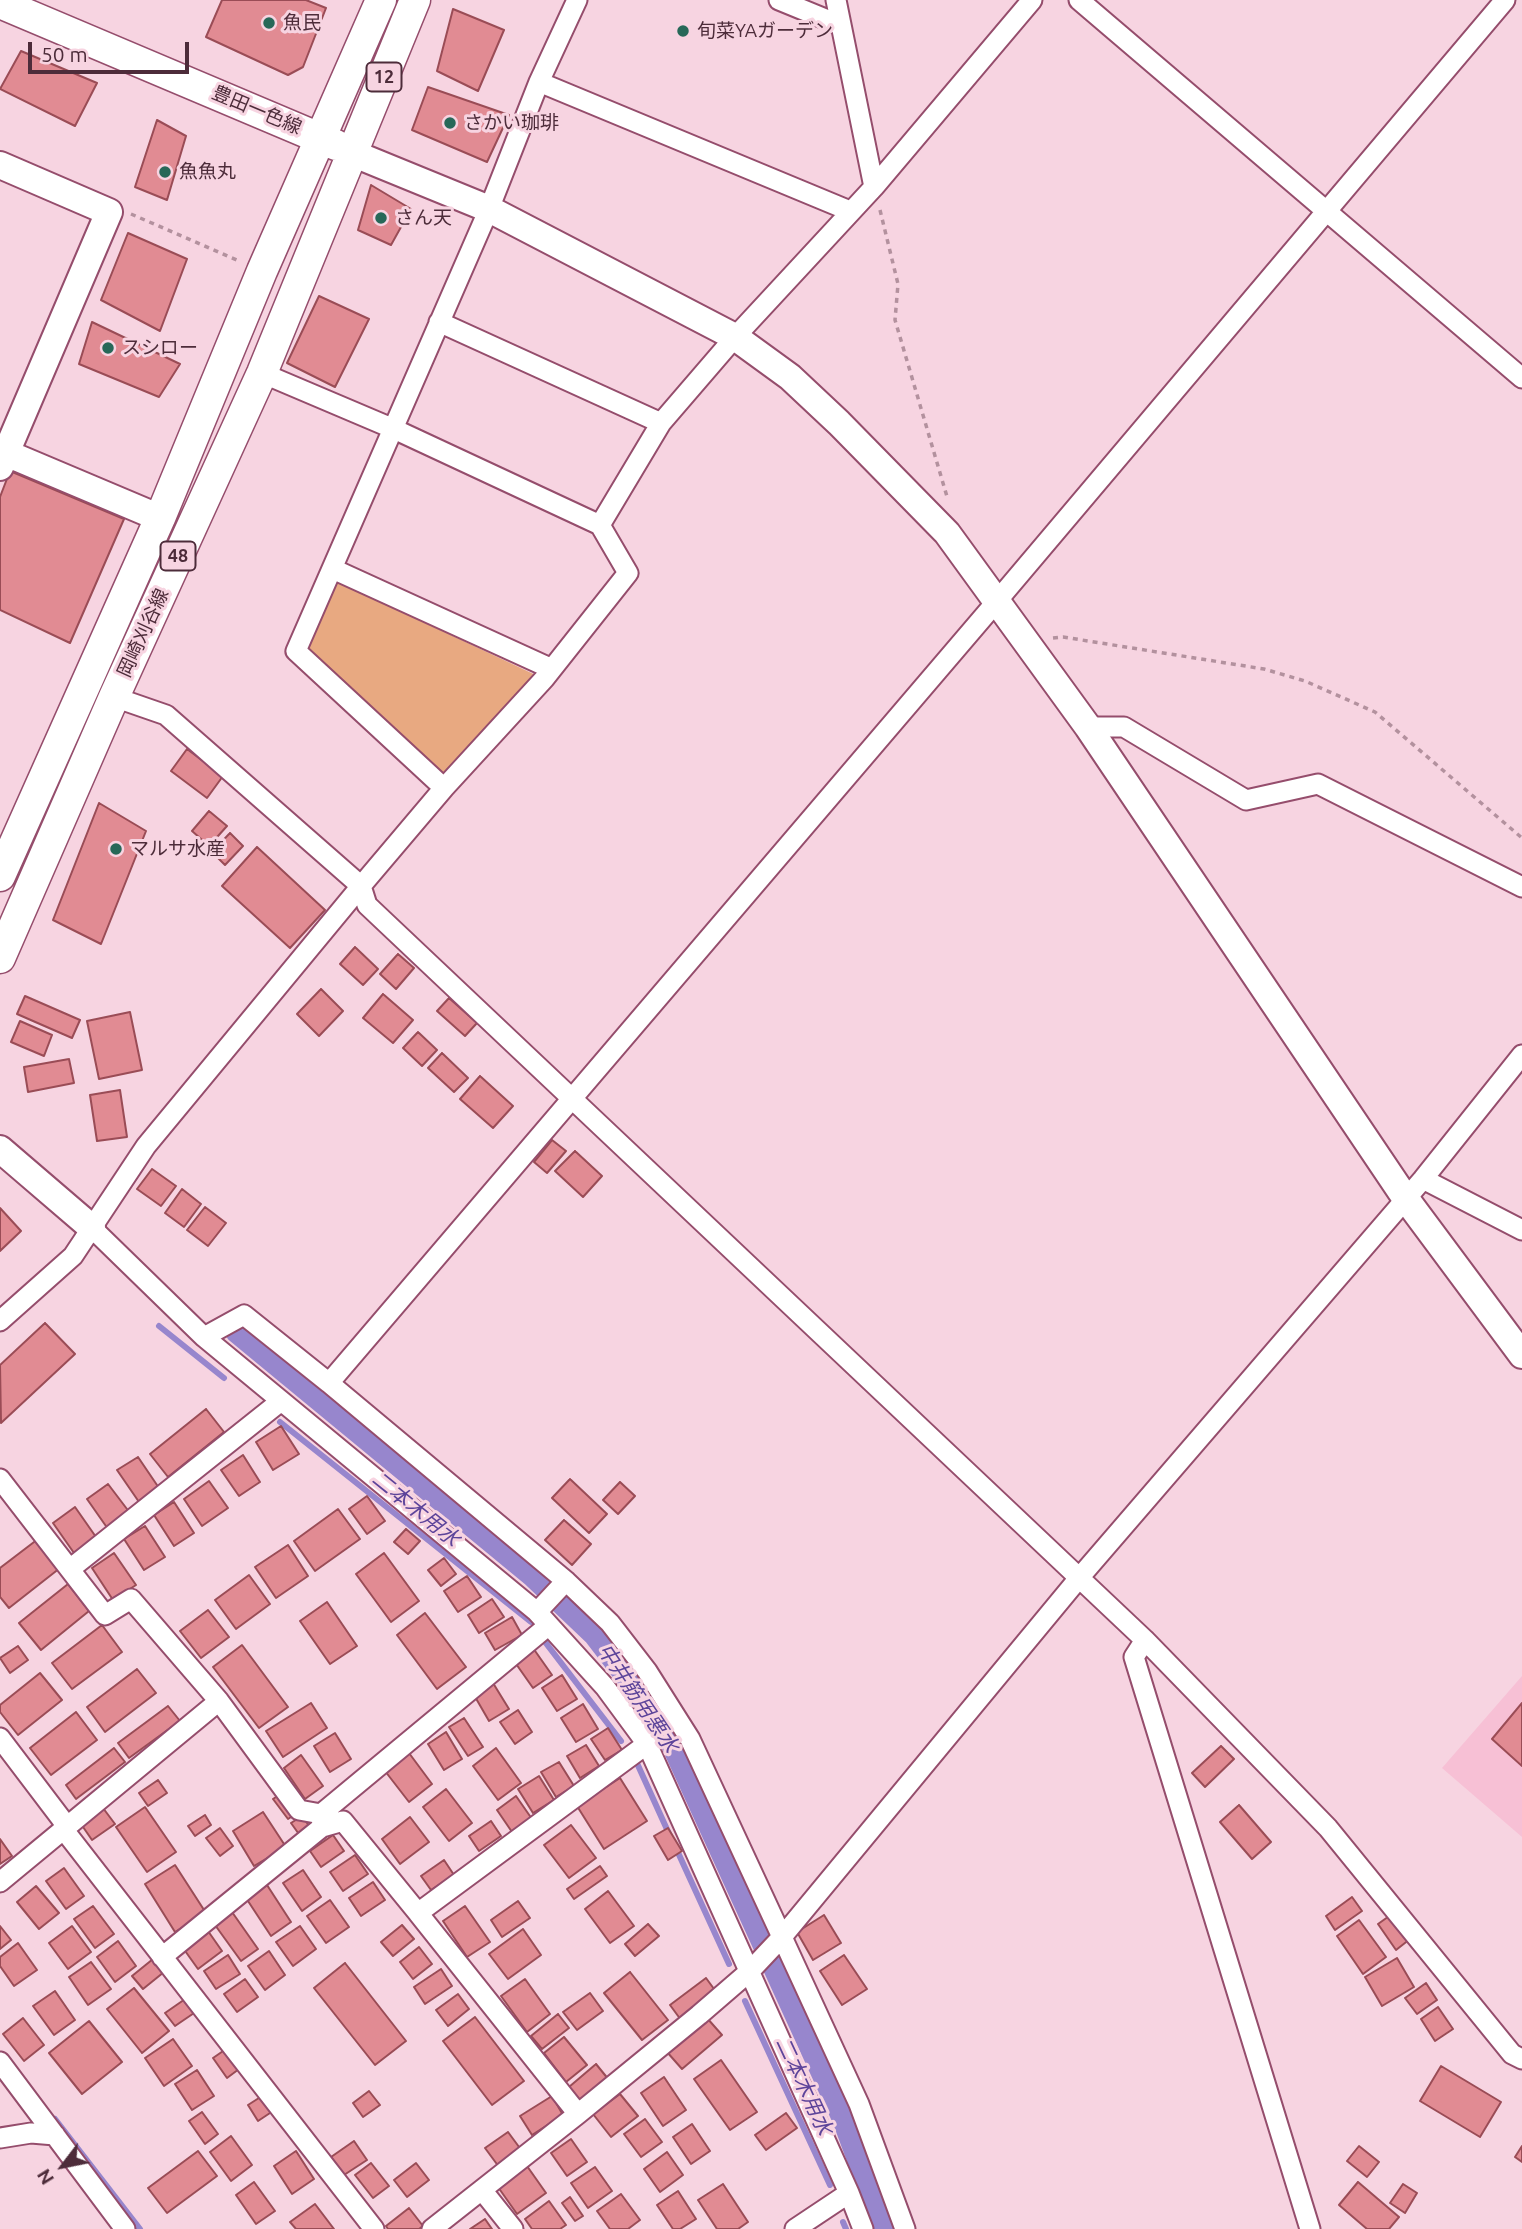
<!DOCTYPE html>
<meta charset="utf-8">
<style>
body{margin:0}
#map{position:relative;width:1522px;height:2229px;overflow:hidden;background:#f7d4e1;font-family:Ubuntu,sans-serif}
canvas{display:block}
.north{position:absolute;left:28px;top:2131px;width:70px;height:70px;-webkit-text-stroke:5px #f7d4e1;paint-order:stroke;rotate:238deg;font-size:19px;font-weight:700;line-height:28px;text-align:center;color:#4d2c3a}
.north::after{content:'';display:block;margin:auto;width:24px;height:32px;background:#4d2c3a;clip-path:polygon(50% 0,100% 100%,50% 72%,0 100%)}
.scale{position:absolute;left:28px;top:42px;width:161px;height:32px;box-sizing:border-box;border:4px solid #4d2c3a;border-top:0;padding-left:9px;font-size:21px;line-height:24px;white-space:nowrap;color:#4d2c3a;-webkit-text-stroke:5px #f7d4e1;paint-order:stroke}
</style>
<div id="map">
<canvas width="1522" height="2229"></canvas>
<div class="north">N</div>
<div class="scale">50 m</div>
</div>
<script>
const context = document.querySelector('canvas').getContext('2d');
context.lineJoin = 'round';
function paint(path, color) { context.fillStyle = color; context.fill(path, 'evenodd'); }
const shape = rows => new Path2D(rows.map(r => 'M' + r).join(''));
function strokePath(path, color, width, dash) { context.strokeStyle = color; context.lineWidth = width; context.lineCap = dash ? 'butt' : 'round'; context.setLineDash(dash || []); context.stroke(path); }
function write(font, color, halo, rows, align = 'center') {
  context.font = font + ' Ubuntu,"Noto Sans JP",sans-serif'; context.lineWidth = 6; context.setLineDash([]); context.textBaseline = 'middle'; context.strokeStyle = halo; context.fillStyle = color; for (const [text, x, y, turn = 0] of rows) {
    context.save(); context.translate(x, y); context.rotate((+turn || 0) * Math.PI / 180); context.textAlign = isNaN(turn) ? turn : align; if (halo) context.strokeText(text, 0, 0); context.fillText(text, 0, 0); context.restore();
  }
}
const built = shape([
 [1522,1676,1522,1837,1442,1768]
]);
const green = shape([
 [330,578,544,679,444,788,305,659]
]);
const stream = shape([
 [159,1326,224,1378],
 [280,1422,531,1622],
 [542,1638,621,1741],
 [636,1761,670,1836],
 [675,1846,729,1964],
 [745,2001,830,2185],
 [55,2119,140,2229],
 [843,2222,846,2229]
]);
const canal = shape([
 [237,1332,533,1576,595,1635,631,1682,672,1743,844,2120,884,2229]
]);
const building = shape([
 [222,0,306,0,326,8,303,67,288,75,206,37,222,0],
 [453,9,504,30,478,91,437,71,453,9],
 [21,51,97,83,75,126,0,89,21,51],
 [428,87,509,115,487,162,412,130,428,87],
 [157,120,186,136,167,200,135,187,157,120],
 [371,185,411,209,391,245,358,230,371,185],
 [128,233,187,259,160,331,101,300,128,233],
 [319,296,369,319,335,387,287,363,319,296],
 [92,322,180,364,159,397,79,364,92,322],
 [10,471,124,519,70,643,0,610,0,497,10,471],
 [187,749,223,776,207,798,171,771,187,749],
 [99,803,146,831,101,944,53,920,99,803],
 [209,811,227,826,209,846,192,831,209,811],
 [230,833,243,846,225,865,212,852,230,833],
 [257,847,325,910,290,948,222,886,257,847],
 [355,947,378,969,363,985,340,964,355,947],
 [398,954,414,968,396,989,380,974,398,954],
 [321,989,343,1011,319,1036,297,1014,321,989],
 [383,994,413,1020,393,1043,363,1018,383,994],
 [25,996,80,1020,72,1038,17,1014,25,996],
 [449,998,477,1023,465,1036,437,1011,449,998],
 [130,1012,142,1070,99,1079,87,1021,130,1012],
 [20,1021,52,1035,44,1056,11,1042,20,1021],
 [418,1032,437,1050,422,1066,403,1048,418,1032],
 [442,1053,468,1078,454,1092,428,1068,442,1053],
 [69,1059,74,1083,28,1092,24,1067,69,1059],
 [480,1076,513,1106,493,1128,460,1099,480,1076],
 [120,1090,127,1137,97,1141,90,1095,120,1090],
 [552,1140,566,1151,547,1173,534,1162,552,1140],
 [575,1151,602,1176,583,1197,555,1171,575,1151],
 [152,1169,176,1186,161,1206,137,1189,152,1169],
 [182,1189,201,1204,184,1227,165,1213,182,1189],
 [205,1207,226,1223,208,1246,187,1230,205,1207],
 [0,1208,21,1231,0,1251,0,1208],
 [45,1323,75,1354,1,1423,0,1365,45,1323],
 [206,1409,224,1432,168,1477,150,1454,206,1409],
 [281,1426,299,1454,273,1470,256,1442,281,1426],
 [243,1455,260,1482,239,1496,221,1470,243,1455],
 [138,1457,159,1488,139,1502,117,1470,138,1457],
 [570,1479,607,1514,589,1533,552,1498,570,1479],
 [209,1481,228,1508,202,1526,184,1499,209,1481],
 [620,1482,635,1496,618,1514,603,1500,620,1482],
 [108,1484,130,1513,108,1529,87,1499,108,1484],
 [367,1496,385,1521,367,1534,349,1509,367,1496],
 [174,1502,194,1533,174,1546,154,1515,174,1502],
 [75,1507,96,1537,74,1553,53,1523,75,1507],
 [338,1509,360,1539,315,1571,294,1541,338,1509],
 [564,1520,591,1544,572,1565,545,1540,564,1520],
 [145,1526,165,1557,144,1570,124,1539,145,1526],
 [406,1529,420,1541,408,1554,394,1542,406,1529],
 [38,1539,60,1568,9,1608,0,1597,0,1568,38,1539],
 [288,1545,308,1576,276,1598,255,1567,288,1545],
 [114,1553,136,1585,113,1600,92,1568,114,1553],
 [384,1553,419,1601,391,1622,356,1574,384,1553],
 [444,1558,456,1574,441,1586,428,1570,444,1558],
 [249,1575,270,1604,236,1629,215,1600,249,1575],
 [467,1576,481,1597,458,1612,444,1591,467,1576],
 [68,1584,89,1611,41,1650,19,1623,68,1584],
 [492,1599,504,1617,479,1633,468,1615,492,1599],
 [327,1602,357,1646,330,1664,300,1621,327,1602],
 [208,1610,229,1637,201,1658,180,1631,208,1610],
 [425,1613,466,1667,437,1689,397,1635,425,1613],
 [512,1617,522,1635,495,1650,485,1633,512,1617],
 [102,1625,122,1652,72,1689,52,1663,102,1625],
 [242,1645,288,1707,259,1728,213,1667,242,1645],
 [18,1646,28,1660,10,1673,0,1658,18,1646],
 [533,1648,552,1675,533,1688,514,1661,533,1648],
 [137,1669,156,1693,105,1732,87,1707,137,1669],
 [40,1673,62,1700,18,1735,0,1712,0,1705,40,1673],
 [562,1675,577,1699,557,1711,542,1688,562,1675],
 [493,1683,509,1709,489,1721,474,1695,493,1683],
 [311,1703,327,1728,283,1757,266,1731,311,1703],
 [1522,1703,1522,1766,1492,1739,1522,1703],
 [583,1704,598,1729,576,1742,561,1718,583,1704],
 [168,1706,180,1721,129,1758,118,1743,168,1706],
 [518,1710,532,1732,515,1744,500,1722,518,1710],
 [76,1712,97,1740,51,1775,30,1748,76,1712],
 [464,1718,483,1747,468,1756,449,1727,464,1718],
 [608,1728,622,1750,605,1760,591,1739,608,1728],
 [446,1732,462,1759,444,1770,428,1744,446,1732],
 [335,1733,351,1759,330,1772,314,1746,335,1733],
 [586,1745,599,1766,580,1778,567,1756,586,1745],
 [1221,1746,1234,1759,1205,1787,1192,1773,1221,1746],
 [114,1748,125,1762,76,1799,66,1785,114,1748],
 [496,1748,521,1783,498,1800,473,1766,496,1748],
 [409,1753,432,1784,409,1802,385,1771,409,1753],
 [301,1755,323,1786,305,1799,284,1768,301,1755],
 [559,1762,574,1786,556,1797,541,1772,559,1762],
 [539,1776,554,1800,533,1813,518,1789,539,1776],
 [620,1778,647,1821,604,1849,577,1806,620,1778],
 [158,1780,167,1793,148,1806,139,1793,158,1780],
 [446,1789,472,1823,449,1841,423,1807,446,1789],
 [282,1793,297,1813,288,1819,273,1799,282,1793],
 [516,1796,532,1819,512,1832,497,1810,516,1796],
 [1239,1805,1271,1842,1252,1859,1220,1822,1239,1805],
 [145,1807,176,1852,147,1872,116,1827,145,1807],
 [103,1808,115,1824,92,1840,81,1824,103,1808],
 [263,1812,286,1847,254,1866,233,1831,263,1812],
 [205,1815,211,1825,195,1836,188,1826,205,1815],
 [302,1816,312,1830,301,1837,291,1823,302,1816],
 [410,1817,429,1842,400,1864,382,1839,410,1817],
 [491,1821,501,1836,479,1851,469,1836,491,1821],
 [571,1825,596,1858,569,1878,544,1845,571,1825],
 [220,1828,233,1846,220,1856,206,1838,220,1828],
 [668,1828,682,1851,668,1860,654,1836,668,1828],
 [333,1835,344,1851,321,1867,310,1851,333,1835],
 [0,1839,12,1856,0,1864,0,1839],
 [355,1855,368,1874,343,1891,330,1872,355,1855],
 [444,1860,454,1875,431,1890,421,1876,444,1860],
 [175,1865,206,1913,175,1932,145,1884,175,1865],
 [600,1866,607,1876,574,1899,567,1889,600,1866],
 [64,1868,84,1896,66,1909,46,1881,64,1868],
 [303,1870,321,1897,302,1911,283,1883,303,1870],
 [373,1882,385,1900,361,1916,349,1898,373,1882],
 [267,1885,291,1922,271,1936,246,1898,267,1885],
 [36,1886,59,1913,39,1929,17,1902,36,1886],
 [608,1891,634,1926,610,1943,585,1909,608,1891],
 [1352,1897,1362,1911,1335,1930,1326,1916,1352,1897],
 [330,1900,349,1927,326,1943,307,1916,330,1900],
 [518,1901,530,1918,502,1937,491,1920,518,1901],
 [93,1906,114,1934,95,1948,74,1919,93,1906],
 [465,1906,490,1942,467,1957,443,1921,465,1906],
 [232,1912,258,1949,241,1961,215,1925,232,1912],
 [1392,1914,1410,1939,1396,1950,1378,1924,1392,1914],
 [824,1915,841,1943,813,1960,797,1932,824,1915],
 [1359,1920,1386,1957,1363,1974,1337,1936,1359,1920],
 [648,1924,659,1936,635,1956,625,1944,648,1924],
 [402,1925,414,1939,393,1956,381,1942,402,1925],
 [0,1926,11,1940,0,1949,0,1926],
 [72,1926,91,1952,68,1969,49,1943,72,1926],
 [300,1926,316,1949,293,1966,276,1942,300,1926],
 [523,1929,541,1955,508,1979,489,1954,523,1929],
 [208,1931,222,1951,198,1969,183,1948,208,1931],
 [118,1941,136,1966,115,1982,97,1957,118,1941],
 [18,1943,37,1970,14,1986,0,1966,0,1957,18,1943],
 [419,1947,432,1964,413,1979,400,1962,419,1947],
 [269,1951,285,1975,265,1990,248,1966,269,1951],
 [228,1955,240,1974,216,1989,204,1971,228,1955],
 [844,1955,867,1989,842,2005,820,1971,844,1955],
 [1397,1958,1414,1987,1382,2006,1365,1977,1397,1958],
 [153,1959,164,1972,143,1989,132,1976,153,1959],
 [91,1962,111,1989,88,2005,69,1977,91,1962],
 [345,1963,406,2041,375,2065,314,1988,345,1963],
 [441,1969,452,1986,425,2004,414,1987,441,1969],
 [630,1972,668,2020,642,2040,604,1993,630,1972],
 [706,1978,717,1993,681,2020,670,2005,706,1978],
 [245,1979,258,1997,237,2012,224,1994,245,1979],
 [525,1979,550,2014,527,2032,501,1996,525,1979],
 [1426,1983,1437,2000,1417,2014,1405,1998,1426,1983],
 [134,1988,169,2031,142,2053,107,2009,134,1988],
 [55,1991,75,2020,54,2035,33,2006,55,1991],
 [590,1993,603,2011,577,2030,563,2012,590,1993],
 [458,1994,469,2009,448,2026,436,2010,458,1994],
 [188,1997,197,2011,175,2026,165,2013,188,1997],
 [1438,2007,1453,2029,1435,2041,1421,2019,1438,2007],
 [558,2014,569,2028,542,2049,531,2036,558,2014],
 [475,2017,524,2081,492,2105,443,2041,475,2017],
 [23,2018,44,2045,24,2061,3,2034,23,2018],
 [707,2018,722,2035,682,2069,667,2052,707,2018],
 [89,2021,122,2062,82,2094,49,2053,89,2021],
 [564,2037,587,2065,566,2082,544,2053,564,2037],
 [173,2039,192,2066,164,2086,145,2058,173,2039],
 [226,2049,239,2069,227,2078,213,2058,226,2049],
 [721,2060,757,2112,730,2130,694,2079,721,2060],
 [596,2064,609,2080,581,2102,569,2087,596,2064],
 [1441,2066,1501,2102,1480,2137,1420,2101,1441,2066],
 [197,2070,214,2096,192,2110,175,2084,197,2070],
 [664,2077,686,2110,663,2126,641,2093,664,2077],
 [369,2091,380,2105,363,2117,353,2103,369,2091],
 [620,2094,638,2116,611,2137,593,2114,620,2094],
 [262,2096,273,2111,258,2121,248,2105,262,2096],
 [552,2096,563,2115,532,2135,520,2116,552,2096],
 [202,2112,218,2134,205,2144,189,2121,202,2112],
 [786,2113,797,2128,766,2150,755,2135,786,2113],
 [645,2119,662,2142,641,2157,624,2134,645,2119],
 [692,2124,710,2151,691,2164,673,2137,692,2124],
 [508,2132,522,2151,499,2167,485,2148,508,2132],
 [231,2136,252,2165,231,2181,210,2152,231,2136],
 [571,2139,587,2162,567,2176,551,2153,571,2139],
 [354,2141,367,2160,344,2175,331,2157,354,2141],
 [1359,2146,1379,2162,1367,2177,1347,2161,1359,2146],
 [1522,2146,1522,2162,1515,2157,1522,2146],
 [198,2151,217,2176,167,2213,148,2188,198,2151],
 [296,2151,314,2179,292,2194,274,2166,296,2151],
 [667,2152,683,2175,660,2192,644,2169,667,2152],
 [371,2163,389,2186,373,2198,355,2175,371,2163],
 [416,2163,429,2180,407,2197,394,2180,416,2163],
 [527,2166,546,2193,517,2214,498,2187,527,2166],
 [595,2167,612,2191,588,2208,571,2183,595,2167],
 [254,2182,275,2211,256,2224,236,2195,254,2182],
 [1358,2182,1399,2217,1389,2229,1367,2229,1339,2205,1358,2182],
 [723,2184,748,2222,738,2229,717,2229,698,2200,723,2184],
 [1403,2184,1417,2193,1405,2213,1390,2203,1403,2184],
 [678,2191,696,2219,680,2229,673,2229,657,2205,678,2191],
 [621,2194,640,2220,628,2229,610,2229,597,2211,621,2194],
 [570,2197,583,2216,575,2221,562,2203,570,2197],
 [549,2201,566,2225,560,2229,532,2229,525,2219,549,2201],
 [315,2204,334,2229,296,2229,290,2222,315,2204],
 [409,2208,423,2226,419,2229,388,2229,386,2226,409,2208],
 [485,2219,492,2229,470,2229,485,2219]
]);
const path = shape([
 [880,210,898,284,895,320,948,500],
 [131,214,239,261],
 [1053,638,1063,637,1264,669,1305,681,1375,712,1522,838]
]);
const street = shape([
 [779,0,840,25],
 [836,0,874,187],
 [1079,0,1522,378],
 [539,82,850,211],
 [439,322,661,423],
 [600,525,661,423,735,337,874,187,1032,0],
 [333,569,552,669],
 [114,697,166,715,361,886,367,905,1145,1640,1328,1828,1512,2054,1522,2059],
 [1088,727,1124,727,1246,800,1318,784,1522,887],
 [444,788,296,651,489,209,539,82,577,0],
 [1423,1179,1522,1230],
 [92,1228,204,1337,537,1612,605,1687,647,1744,849,2193,863,2229],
 [0,1321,73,1256,146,1146,361,886,444,788,544,679,628,573,600,525,394,429,262,373],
 [204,1337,244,1315,329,1383],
 [0,1479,105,1615,131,1599,219,1701,299,1810,321,1814,322,1827],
 [70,1569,281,1401],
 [537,1612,566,1581],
 [1145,1640,1134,1657,1310,2229],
 [0,1738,63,1821,64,1830,374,2229],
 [321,1814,549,1625],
 [0,1882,219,1701],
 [162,1957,322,1827,343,1821,418,1913],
 [0,2062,125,2229],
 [578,2114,418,1913,647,1744],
 [0,2138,31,2133,55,2135],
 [482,2190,513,2229],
 [432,2229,578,2114,699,2015,750,1971,782,1937,1079,1578,1423,1179,1522,1055],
 [795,2229,849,2193],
 [905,2229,859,2104,782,1937,690,1739,647,1671,610,1623,566,1581,329,1383,997,601,1505,0]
]);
const secondary = shape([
 [352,153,489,209,735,337,790,377,839,423,947,533,1088,727,1406,1199,1522,1355],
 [0,165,109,212,0,467],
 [6,453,160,518],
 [0,1149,92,1228]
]);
const primary = shape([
 [0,3,336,145],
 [0,876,160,518,262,271,381,0],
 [0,958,114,697,262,373,415,0]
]);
const markers = [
 [269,23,7,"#276858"],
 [683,31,7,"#276858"],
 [450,123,7,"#276858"],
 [165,172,7,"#276858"],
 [381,218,7,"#276858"],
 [108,348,7,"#276858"],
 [116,849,7,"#276858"]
];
const shields = [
 [384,77,35],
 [178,556,35]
];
const shieldNames = [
 ["12",384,77],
 ["48",178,556]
];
const poiNames = [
 ["魚民",283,23],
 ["旬菜YAガーデン",697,31],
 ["さかい珈琲",464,123],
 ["魚魚丸",179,172],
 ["さん天",395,218],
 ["スシロー",122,348],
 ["マルサ水産",130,849]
];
const streetNames = [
 ["豊田一色線",257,110,23],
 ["岡崎刈谷線",143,633,-65]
];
const waterNames = [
 ["二本木用水",416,1509,39],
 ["中井筋用悪水",638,1698,56],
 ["二本木用水",804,2086,65]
];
paint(built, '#f7c0d5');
paint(green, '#e8a981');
strokePath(stream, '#9786cd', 6);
strokePath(canal, '#9786cd', 23);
paint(building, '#e18b93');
strokePath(building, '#9a4c56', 2);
strokePath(street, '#954d6c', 23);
strokePath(secondary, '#954d6c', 30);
strokePath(primary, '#954d6c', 33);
strokePath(path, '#b3919e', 3.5, [5, 5]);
strokePath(street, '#fff', 19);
strokePath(secondary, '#fff', 26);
strokePath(primary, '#fff', 30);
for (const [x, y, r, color] of markers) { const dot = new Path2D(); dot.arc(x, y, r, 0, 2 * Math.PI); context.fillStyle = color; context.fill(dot); strokePath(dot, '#f7d4e1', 2.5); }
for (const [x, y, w] of shields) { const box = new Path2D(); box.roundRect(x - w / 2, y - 14.5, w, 29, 5); context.fillStyle = '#f7d4e1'; context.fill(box); strokePath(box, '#4d2c3a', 2); }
write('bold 18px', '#4d2c3a', null, shieldNames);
write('19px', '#4d2c3a', '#f7d4e1', poiNames, 'left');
write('19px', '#4d2c3a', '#f7d4e1', streetNames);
write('italic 21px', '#5d449a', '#f7d4e1', waterNames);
</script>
